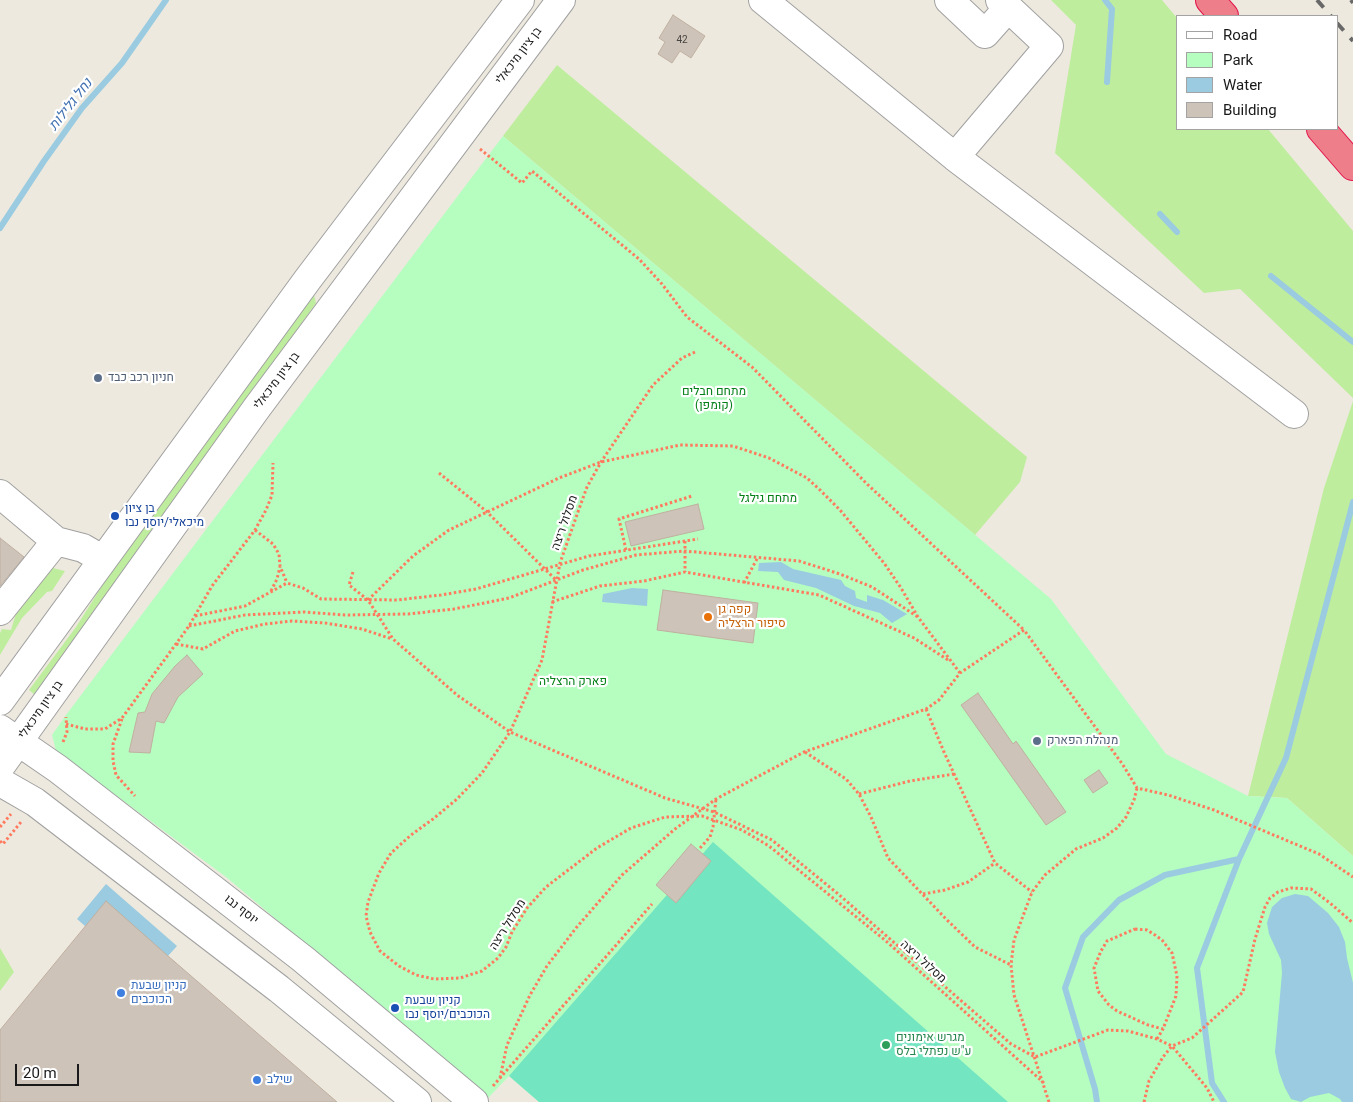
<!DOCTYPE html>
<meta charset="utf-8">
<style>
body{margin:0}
#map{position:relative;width:1353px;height:1102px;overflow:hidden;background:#ede9de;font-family:Roboto,sans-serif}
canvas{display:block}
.legend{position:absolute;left:1176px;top:15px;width:162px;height:115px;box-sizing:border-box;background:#fff;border:1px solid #a3a3a3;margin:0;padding:6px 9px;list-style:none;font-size:15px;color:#1a1a1a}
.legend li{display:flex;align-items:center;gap:10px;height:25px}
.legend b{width:25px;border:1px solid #a3a3a3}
.scale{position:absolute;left:15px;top:1064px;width:64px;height:22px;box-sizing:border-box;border:2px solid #1a1a1a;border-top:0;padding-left:6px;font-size:15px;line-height:18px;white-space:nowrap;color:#1a1a1a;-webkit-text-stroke:4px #fff;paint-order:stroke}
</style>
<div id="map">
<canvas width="1353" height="1102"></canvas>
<ul class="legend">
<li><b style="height:6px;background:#fff"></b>Road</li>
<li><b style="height:14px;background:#b5fec0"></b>Park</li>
<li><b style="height:14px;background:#9acbe0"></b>Water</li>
<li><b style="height:14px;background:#cdc3b8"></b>Building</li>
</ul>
<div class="scale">20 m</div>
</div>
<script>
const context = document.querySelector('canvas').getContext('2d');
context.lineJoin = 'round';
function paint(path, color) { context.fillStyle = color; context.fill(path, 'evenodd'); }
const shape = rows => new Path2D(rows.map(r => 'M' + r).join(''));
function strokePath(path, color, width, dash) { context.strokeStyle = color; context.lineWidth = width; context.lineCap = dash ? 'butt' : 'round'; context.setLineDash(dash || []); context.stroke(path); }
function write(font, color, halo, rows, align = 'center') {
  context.font = font + ' Roboto,Heebo,sans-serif'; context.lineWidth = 4.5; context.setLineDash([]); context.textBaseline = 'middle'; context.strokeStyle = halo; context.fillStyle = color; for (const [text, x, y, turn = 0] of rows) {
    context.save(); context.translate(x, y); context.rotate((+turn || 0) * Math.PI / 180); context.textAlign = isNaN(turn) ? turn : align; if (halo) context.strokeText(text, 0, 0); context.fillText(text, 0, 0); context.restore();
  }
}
const grass = shape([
 [1051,0,1162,0,1177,18,1177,129,1268,129,1353,231,1353,398,1240,289,1204,293,1055,153,1076,25],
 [557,65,1027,457,1020,482,975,535,503,136],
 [314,295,316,303,264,376,240,421,35,695,29,690,76,627,126,548],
 [1353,401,1353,856,1287,798,1248,796,1324,488],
 [53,568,65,571,52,591,47,592,22,618,0,655,0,633,2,629,11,630,17,610],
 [0,948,14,972,0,991]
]);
const park = shape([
 [503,136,1051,599,1166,754,1248,796,1287,798,1353,856,1353,1102,539,1102,509,1076,488,1098,226,877,56,751,52,735,66,715]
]);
const pitch = shape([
 [713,842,1008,1102,539,1102,509,1076]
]);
const water = shape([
 [781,562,793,569,841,580,845,586,855,591,856,598,867,602,867,595,883,600,907,614,892,623,880,613,854,606,816,588,784,580,778,572,758,571,759,563],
 [632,588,648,589,647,606,602,602,603,594],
 [106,884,177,946,168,956,85,926,77,919],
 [1295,894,1308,896,1328,913,1339,927,1345,942,1347,958,1353,983,1353,1102,1342,1102,1340,1099,1329,1093,1310,1097,1301,1102,1291,1099,1285,1088,1279,1072,1275,1052,1282,973,1281,960,1269,934,1267,923,1272,907,1282,898]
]);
const stream = shape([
 [1105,0,1112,9,1107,82],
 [1160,214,1177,232],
 [0,228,44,161,82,108,122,63,166,0],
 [1271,276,1353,342],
 [1097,1102,1095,1089,1065,988,1083,937,1119,900,1165,875,1239,859],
 [1224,1102,1212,1083,1197,968,1239,859,1286,758,1353,502]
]);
const building = shape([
 [673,15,705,36,691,58,680,51,672,63,658,54,665,42,659,38,673,15],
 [698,504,704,529,631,546,625,522,698,504],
 [0,538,24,557,0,586,0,538],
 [663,590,758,603,753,643,657,630,663,590],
 [187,655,203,674,178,697,164,723,156,721,150,753,129,752,138,713,145,712,152,694,175,666,187,655],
 [978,693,1013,744,1016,741,1066,812,1046,825,961,705,978,693],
 [1099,770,1108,783,1093,793,1084,780,1099,770],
 [691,844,711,861,676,903,656,885,691,844],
 [106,901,168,956,337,1102,0,1102,0,1030,106,901]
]);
const path = shape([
 [480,149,522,183,532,171,639,259,662,284,687,317,752,367,867,484,1024,630],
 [695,352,682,358,653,385,601,462,587,487,579,509,560,563,542,660,510,732,482,773,457,799,433,819,411,835,391,853,379,873,368,902,366,916,370,932,380,951,399,966,416,975,434,979,460,978,482,971,498,958,506,947,512,932,527,908,546,887,597,848,631,828,665,817,702,816,742,830,769,846,886,941,1044,1083],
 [439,473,486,511,556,580],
 [255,530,273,544,279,554,280,566,287,583],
 [685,541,685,572],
 [626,550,619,519,692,496],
 [353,572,349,585,368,600,393,639,457,695,510,732,665,798,714,812,772,840,837,893,1011,1044,1035,1057,1108,1030,1128,1031,1157,1039,1172,1046,1207,1088,1214,1102],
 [744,583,758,557],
 [271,591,277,579,280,567],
 [368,600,413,556,449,530,559,478,601,462,680,445,733,446,769,458,807,478,820,490,840,510,884,563,901,588,918,617,960,673],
 [552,602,600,586,644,581,685,572,819,595,914,638,948,660],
 [195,616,245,606,287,583,303,588,321,599,397,600,441,595,476,589,589,556,698,539],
 [189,626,245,615,304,612,345,615,408,614,454,609,509,598,583,570,636,555,684,551,799,561,840,574,872,587,918,617],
 [176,644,203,649,235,631,265,624,292,621,325,623,362,629,392,639],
 [926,709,944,752,995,863,1032,892],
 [122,719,113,744,113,761,116,775,135,796],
 [66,724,85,729,105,729,122,718,189,626,212,586,255,530,266,510,272,495,273,463],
 [63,742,67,732,66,717],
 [805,752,846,779,859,794,871,817,888,858,946,919,975,947,1011,965],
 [859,794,910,781,954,774],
 [0,827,11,814],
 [0,841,3,844,21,822],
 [700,848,710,837,713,827,716,799],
 [923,894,945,890,968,882,995,863],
 [1135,929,1147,930,1155,935,1162,940,1172,953,1177,976,1176,996,1163,1029,1148,1025,1117,1011,1109,1005,1098,991,1094,968,1101,951,1107,941,1135,929],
 [1157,1039,1163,1029],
 [500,1078,507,1045,530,995,547,966,576,928,622,875,675,829,716,799,804,752,926,709,939,700,960,673,1024,630,1123,765,1137,788,1168,795,1214,810,1319,854,1353,877],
 [493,1086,652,904],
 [1049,1102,1014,995,1011,965,1014,940,1032,892,1045,875,1076,849,1103,838,1117,828,1126,817,1134,800,1137,788],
 [1144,1102,1149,1081,1163,1057,1172,1046,1192,1038,1243,992,1255,939,1265,907,1270,898,1278,892,1291,888,1311,889,1330,903,1353,923]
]);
const minor = shape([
 [763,0,955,157,1049,46,1000,0],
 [949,0,985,34,1008,8],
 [955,157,1294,414],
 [0,494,56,541,83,548,102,559],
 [0,611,56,541],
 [0,701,308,279,520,0],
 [0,729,58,769,303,959,474,1102],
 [0,767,256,409,561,0],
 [0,782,35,802,279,989,417,1102]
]);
const highway = shape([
 [1210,0,1224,16],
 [1321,129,1353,166]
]);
const rail = shape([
 [1317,0,1331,16],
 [1351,0,1353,3],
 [1337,23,1353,41]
]);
const markers = [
 [98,378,5,"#5c6f8a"],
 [115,516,5,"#1a4fb4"],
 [708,617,5,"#e8710a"],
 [1037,741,5,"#5c6f8a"],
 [121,993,5,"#3f7fe0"],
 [395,1008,5,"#1a4fb4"],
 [886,1045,5,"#2e9e5b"],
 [257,1080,5,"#3f7fe0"]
];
const numberNames = [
 ["42",682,40]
];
const streetNames = [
 ["בן ציון מיכאלי",519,56,-53],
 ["בן ציון מיכאלי",277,381,-53],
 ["מסלול ריצה",565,523,-71],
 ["בן ציון מיכאלי",41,710,-55],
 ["יוסף נבו",241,910,38],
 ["מסלול ריצה",508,925,-58],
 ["מסלול ריצה",923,962,42]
];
const serviceNames = [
 ["חניון רכב כבד",108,378],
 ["מנהלת הפארק",1047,741]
];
const parkNames = [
 ["מתחם חבלים",714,392],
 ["(קומפן)",714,406],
 ["מתחם גילגל",768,499],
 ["פארק הרצליה",573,682]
];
const transitNames = [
 ["בן ציון",125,509],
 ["מיכאלי/יוסף נבו",125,523],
 ["קניון שבעת",405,1001],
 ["הכוכבים/יוסף נבו",405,1015]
];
const foodNames = [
 ["קפה גן",718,610],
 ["סיפור הרצליה",718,624]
];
const shopNames = [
 ["קניון שבעת",131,986],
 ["הכוכבים",131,1000],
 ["שילב",267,1080]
];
const leisureNames = [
 ["מגרש אימונים",896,1038],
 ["ע\"ש נפתלי בלס",896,1052]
];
const waterNames = [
 ["נחל גלילות",71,105,-52]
];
paint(grass, '#bfed9e');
paint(park, '#b5fec0');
paint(pitch, '#74e5c1');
paint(water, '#9acbe0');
strokePath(stream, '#9acbe0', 6);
paint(building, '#cdc3b8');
strokePath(building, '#c0b0a0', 1);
strokePath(minor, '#a1a1a1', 30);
strokePath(highway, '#e2154c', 30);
strokePath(path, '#ff7a5e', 3, [2.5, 2.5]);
strokePath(minor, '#fff', 28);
strokePath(highway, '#ed7e8a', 28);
strokePath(rail, '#686868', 4, [10, 10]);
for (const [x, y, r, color] of markers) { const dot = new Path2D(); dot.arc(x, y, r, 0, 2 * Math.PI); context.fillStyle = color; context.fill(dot); strokePath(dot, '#fff', 2); }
write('10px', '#474442', null, numberNames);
write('12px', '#1a1a1a', '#fff', streetNames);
write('12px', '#4e5e75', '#fff', serviceNames, 'left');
write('12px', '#027f16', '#fff', parkNames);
write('12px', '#164399', '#fff', transitNames, 'left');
write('12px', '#c56008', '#fff', foodNames, 'left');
write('12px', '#366cbe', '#fff', shopNames, 'left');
write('12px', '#27864d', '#fff', leisureNames, 'left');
write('italic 14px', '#4070b1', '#fff', waterNames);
</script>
